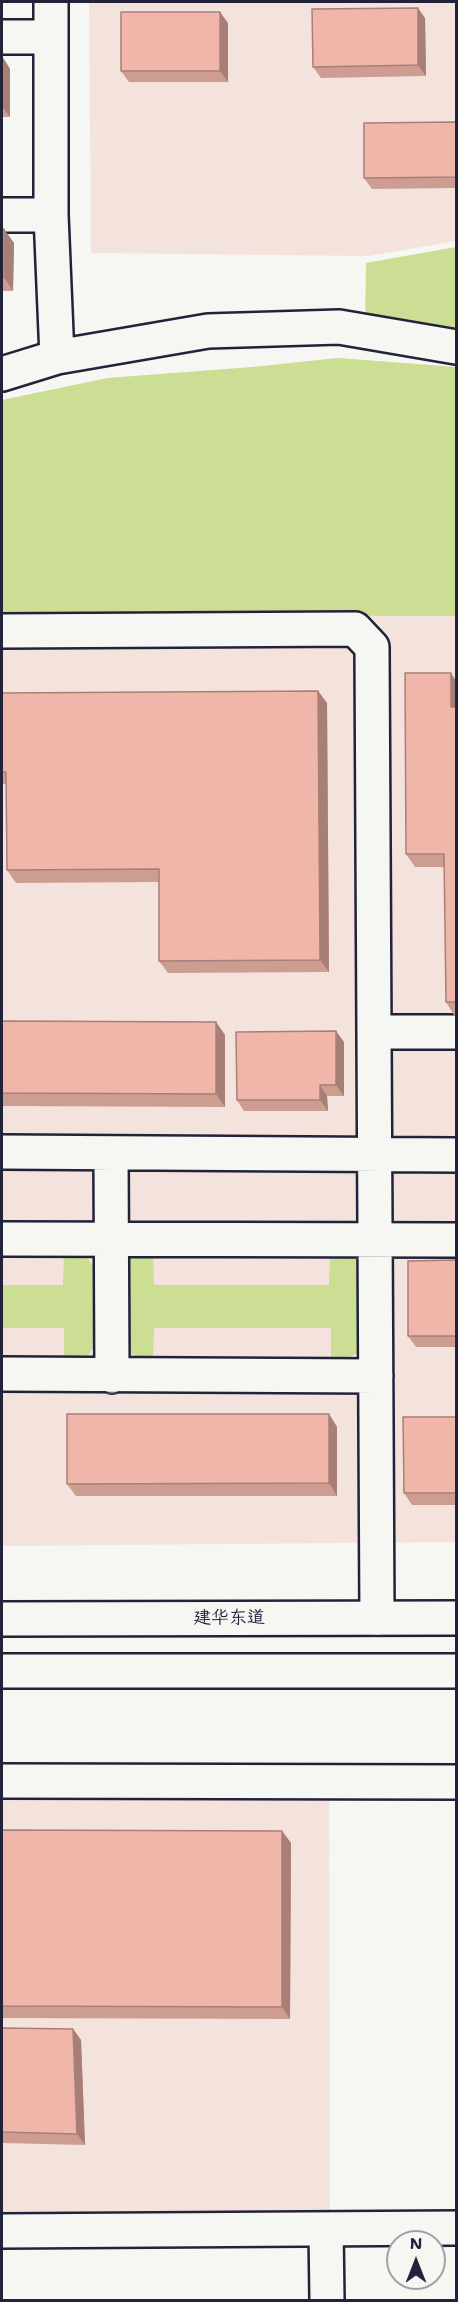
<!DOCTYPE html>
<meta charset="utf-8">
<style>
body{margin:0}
#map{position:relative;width:458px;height:2302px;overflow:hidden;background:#f6f6f2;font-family:"Shantell Sans",sans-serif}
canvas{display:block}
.frame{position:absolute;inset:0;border:3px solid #22223b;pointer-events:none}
.north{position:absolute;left:386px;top:2230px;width:60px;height:60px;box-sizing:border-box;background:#f6f6f2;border:2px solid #a1a1a9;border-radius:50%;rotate:0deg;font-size:16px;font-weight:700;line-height:24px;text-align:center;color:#22223b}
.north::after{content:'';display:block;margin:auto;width:21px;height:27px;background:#22223b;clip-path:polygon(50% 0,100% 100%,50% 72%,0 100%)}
</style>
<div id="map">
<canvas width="458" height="2302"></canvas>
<div class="frame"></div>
<div class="north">N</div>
</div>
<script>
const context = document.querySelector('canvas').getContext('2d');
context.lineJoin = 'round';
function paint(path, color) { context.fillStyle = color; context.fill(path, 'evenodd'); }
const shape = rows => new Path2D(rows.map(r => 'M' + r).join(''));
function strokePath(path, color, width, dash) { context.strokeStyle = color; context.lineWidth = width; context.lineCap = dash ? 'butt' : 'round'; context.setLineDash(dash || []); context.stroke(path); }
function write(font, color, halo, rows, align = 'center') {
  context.font = font + ' "Shantell Sans","LXGW WenKai TC",sans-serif'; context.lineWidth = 6; context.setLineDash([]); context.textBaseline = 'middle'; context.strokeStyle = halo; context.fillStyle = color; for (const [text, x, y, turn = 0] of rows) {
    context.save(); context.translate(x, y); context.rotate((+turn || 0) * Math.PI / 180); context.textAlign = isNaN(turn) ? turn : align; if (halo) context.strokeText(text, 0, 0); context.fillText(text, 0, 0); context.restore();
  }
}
const built = shape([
 [89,2,456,2,456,241,369,256,91,253],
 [338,358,456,367,456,1542,2,1546,2,400,108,378,253,367],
 [329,1764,330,2212,2,2212,2,1765]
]);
const green = shape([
 [456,247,456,341,365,326,366,263],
 [338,358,456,367,456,616,2,615,2,400,108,378,253,367],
 [64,1250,72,1250,86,1256,94,1268,95,1345,89,1354,75,1361,64,1361,64,1328,2,1328,2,1285,63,1285],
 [143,1250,153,1250,154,1285,329,1285,330,1250,353,1256,361,1268,361,1345,356,1354,342,1361,331,1361,331,1328,154,1328,153,1361,141,1361,129,1352,123,1340,122,1272,129,1259]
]);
const minor = shape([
 [51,2,51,215,57,357],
 [2,37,51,37],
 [2,215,51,215],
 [2,374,57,357,208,331,339,327,456,347],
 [2,631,355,629,372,647,377,1618],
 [374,1032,456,1032],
 [2,1152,456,1155],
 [111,1153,112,1376],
 [2,1239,456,1240],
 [2,1374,376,1376],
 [2,1781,456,1782],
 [326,2229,327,2300],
 [2,2231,456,2228]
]);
const major = shape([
 [2,1619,456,1618],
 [2,1671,456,1671]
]);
const wall = shape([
 [425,18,426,76,321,78,313,67],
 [228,23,228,82,129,82,121,71],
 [2,56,10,69,10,117,2,117],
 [456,122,456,188,372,189,364,178],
 [2,229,14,243,13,291,2,291],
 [456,681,456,1015,454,1015,446,1002,445,867,415,867,406,854],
 [318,691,327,703,329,972,168,973,159,961,159,882,16,883,7,870,6,784,2,784,2,693],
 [2,1021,216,1022,225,1035,225,1107,2,1106],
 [344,1042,344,1096,327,1096,328,1111,244,1111,237,1100],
 [456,1260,456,1347,416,1347,408,1336],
 [329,1414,337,1427,337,1496,76,1496,67,1484],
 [456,1417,456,1505,412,1505,404,1493],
 [2,1830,282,1831,291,1843,290,2019,2,2018],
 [2,2028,73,2029,81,2040,85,2145,2,2143]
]);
const shadedWall = shape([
 [418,8,425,18,426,76,418,65],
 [220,12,228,23,228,82,220,71],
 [2,56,10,69,10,117,2,106],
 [4,229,14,243,13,291,4,277],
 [451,673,456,681,456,714,451,707],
 [318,691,327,703,329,972,320,960],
 [216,1022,225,1035,225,1107,216,1094],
 [336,1031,344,1042,344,1096,336,1085],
 [320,1085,327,1096,328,1111,320,1100],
 [329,1414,337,1427,337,1496,329,1483],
 [282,1831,291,1843,290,2019,282,2007],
 [73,2029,81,2040,85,2145,77,2134]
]);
const building = shape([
 [418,8,418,65,313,67,312,9,418,8],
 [121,12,220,12,220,71,121,71,121,12],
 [456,122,456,177,364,178,364,123,456,122],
 [2,229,4,229,4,277,2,277,2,229],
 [405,673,451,673,451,707,456,707,456,1002,446,1002,444,854,406,854,405,673],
 [318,691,320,960,159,961,159,869,7,870,6,772,2,772,2,693,318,691],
 [2,1021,216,1022,216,1094,2,1093,2,1021],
 [336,1031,336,1085,320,1085,320,1100,237,1100,236,1032,336,1031],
 [456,1260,456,1336,408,1336,408,1261,456,1260],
 [67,1414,329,1414,329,1483,67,1484,67,1414],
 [403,1417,456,1417,456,1493,404,1493,403,1417],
 [2,1830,282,1831,282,2007,2,2006,2,1830],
 [2,2028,73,2029,77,2134,2,2132,2,2028]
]);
const streetNames = [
 ["建华东道",229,1618]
];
paint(built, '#f4e3dc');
paint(green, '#cbde93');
strokePath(minor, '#22223b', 38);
strokePath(major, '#22223b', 38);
strokePath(minor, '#f6f6f2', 33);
strokePath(major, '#f6f6f2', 33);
paint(wall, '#ce9d92');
paint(shadedWall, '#a87f77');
paint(building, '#f0b6aa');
strokePath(building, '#a87f77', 1.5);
write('18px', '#22223b', '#f6f6f2', streetNames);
</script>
